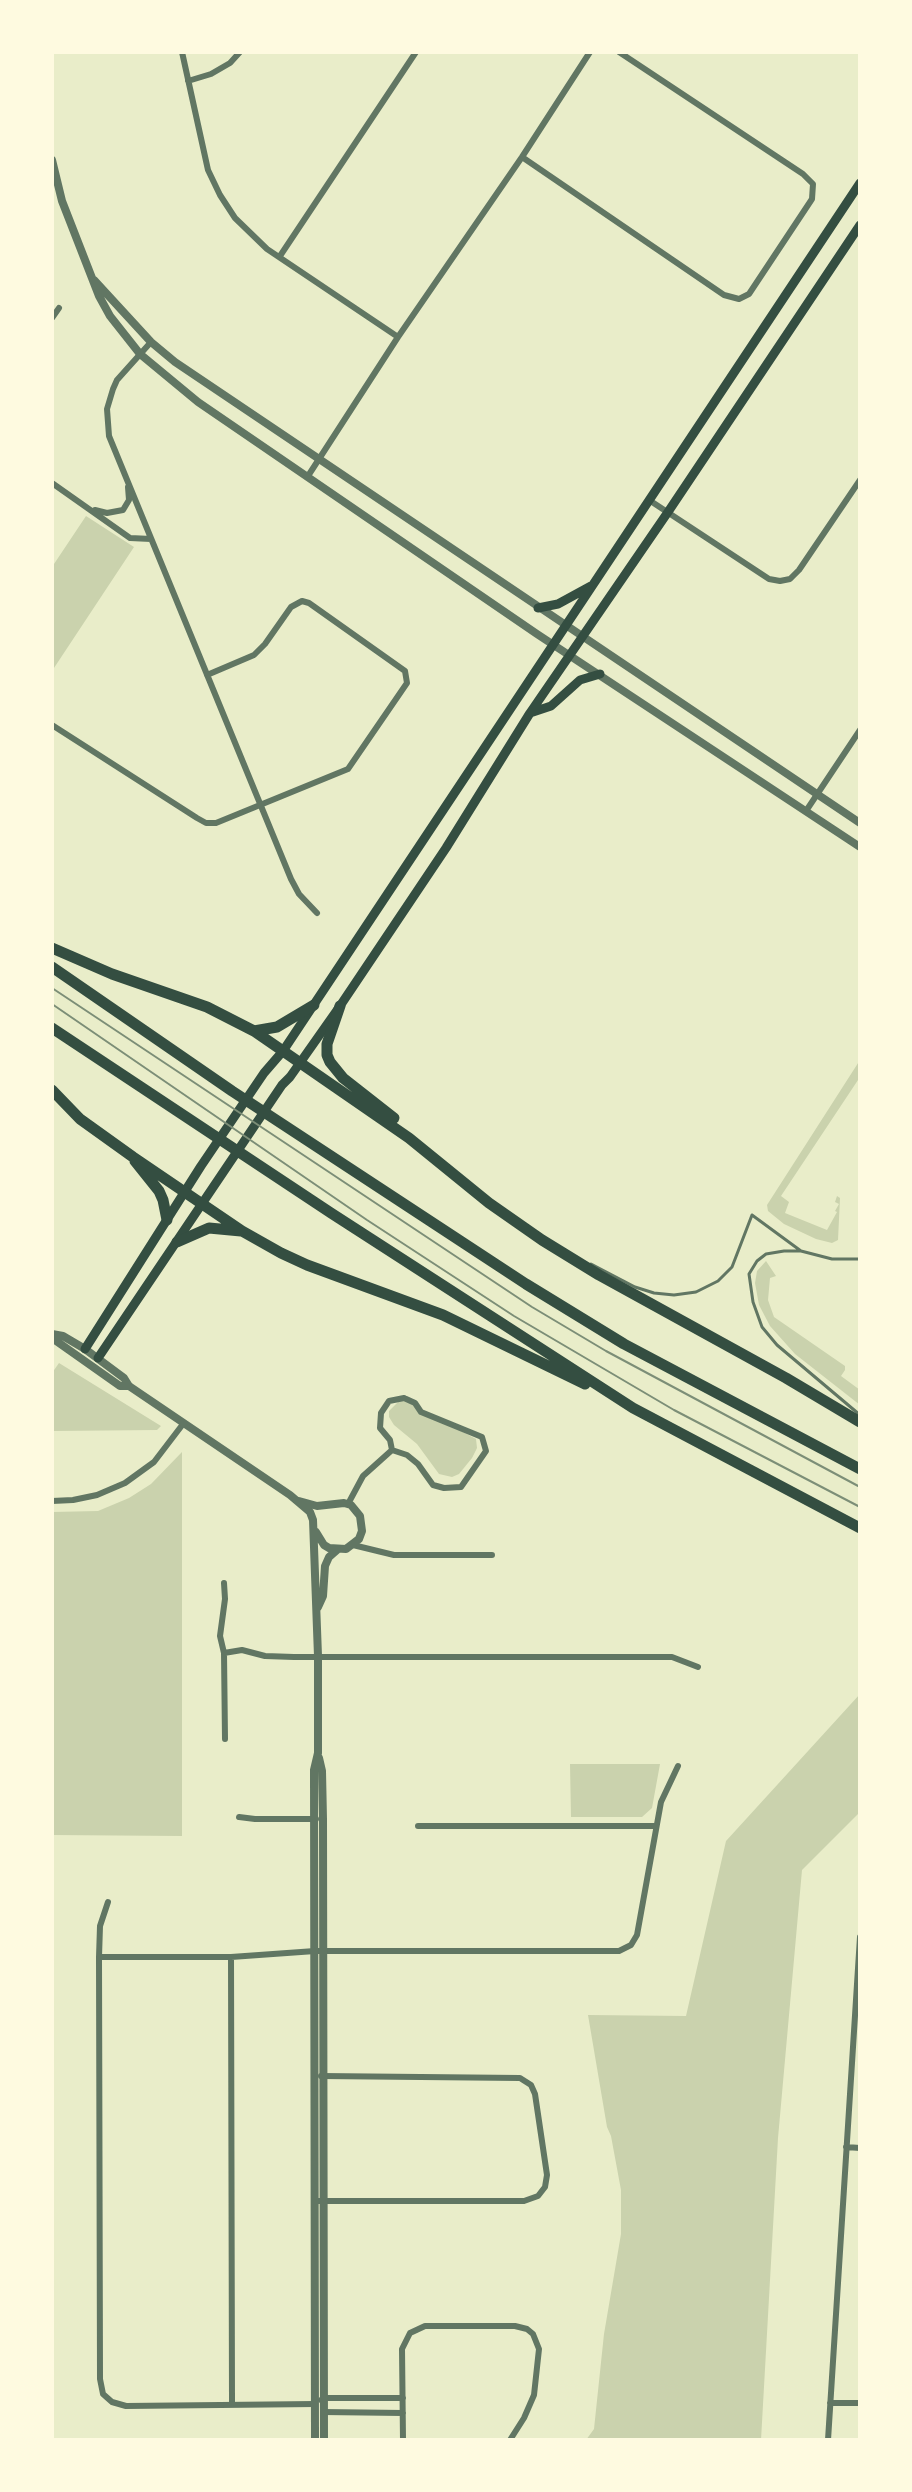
<!DOCTYPE html>
<style>
body{margin:0}
#map{position:relative;width:912px;height:2492px;overflow:hidden;background:#e9edc9;font-family:"Alegreya Sans",sans-serif}
canvas{display:block}
.frame{position:absolute;inset:0;border:54px solid #fefae0;pointer-events:none}
</style>
<div id="map">
<canvas width="912" height="2492"></canvas>
<div class="frame"></div>
</div>
<script>
const context = document.querySelector('canvas').getContext('2d');
context.lineJoin = 'round';
function paint(path, color) { context.fillStyle = color; context.fill(path, 'evenodd'); }
const shape = rows => new Path2D(rows.map(r => 'M' + r).join(''));
function strokePath(path, color, width, dash) { context.strokeStyle = color; context.lineWidth = width; context.lineCap = dash ? 'butt' : 'round'; context.setLineDash(dash || []); context.stroke(path); }
const green = shape([
 [86,516,134,547,52,671,52,567],
 [860,1060,858,1080,781,1196,789,1202,785,1213,827,1230,837,1212,835,1211,839,1204,835,1202,837,1196,840,1198,838,1240,832,1243,816,1239,784,1224,768,1211,767,1205],
 [766,1261,776,1276,770,1278,768,1300,774,1317,845,1366,845,1370,841,1376,860,1390,860,1405,795,1354,770,1326,759,1305,755,1283,757,1271],
 [59,1363,161,1426,157,1430,52,1431,52,1373],
 [400,1400,409,1400,417,1407,476,1439,477,1448,472,1458,459,1474,452,1477,439,1474,417,1444,394,1425,389,1417,389,1411],
 [182,1452,182,1836,52,1835,52,1512,98,1511,129,1498,151,1484],
 [860,1694,860,1812,802,1870,778,2138,761,2440,586,2440,594,2429,604,2334,621,2234,621,2190,611,2136,607,2127,588,2015,686,2016,726,1841],
 [570,1764,660,1764,652,1808,642,1817,571,1817]
]);
const service = shape([
 [800,1251,784,1251,766,1254,757,1261,749,1274,753,1302,762,1327,777,1345,860,1415],
 [591,1264,635,1287,654,1293,674,1295,696,1292,718,1281,732,1267,752,1215,801,1251,832,1259,860,1259]
]);
const minor = shape([
 [182,52,208,170,220,195,235,218,267,249,398,337],
 [188,81,211,74,230,63,240,52],
 [522,157,724,295,739,299,749,294,812,199,813,184,803,174,619,52],
 [280,256,416,52],
 [52,318,59,308],
 [151,342,117,380,113,389,107,409,109,436,291,879,299,894,317,913],
 [308,476,398,337,522,157,590,52],
 [52,483,130,538,151,539],
 [649,500,769,579,780,581,790,579,799,570,860,480],
 [95,510,107,513,123,510,129,500,128,487],
 [52,725,197,818,206,823,216,823,348,769,407,683,405,671,309,603,302,601,291,607,265,644,254,655,207,675],
 [806,811,860,730],
 [404,1398,415,1403,421,1412,482,1437,486,1451,461,1487,444,1488,433,1485,418,1464,407,1455,392,1450,390,1440,380,1428,381,1413,389,1401,404,1398],
 [52,1501,73,1500,97,1495,125,1483,154,1462,183,1424],
 [348,1504,363,1476,392,1450],
 [353,1545,394,1555,492,1555],
 [224,1583,225,1599,220,1636,224,1653,225,1739],
 [224,1653,242,1650,265,1656,294,1657,672,1657,698,1667],
 [239,1817,255,1819,316,1819],
 [418,1826,656,1826],
 [99,1957,100,1926,108,1902],
 [231,1957,232,2405],
 [846,2147,860,2148],
 [315,2201,524,2201,538,2196,545,2187,547,2175,535,2094,531,2085,520,2078,321,2076],
 [321,2400,324,2398,403,2398],
 [830,2403,860,2403],
 [315,2404,126,2406,112,2402,103,2394,100,2379,99,1957,231,1957,315,1951,619,1951,631,1945,637,1935,661,1802,678,1766],
 [323,2412,403,2413],
 [403,2440,402,2349,410,2333,425,2326,515,2326,527,2329,533,2334,539,2349,534,2395,524,2418,510,2440],
 [828,2440,860,1937]
]);
const tertiary = shape([
 [52,160,62,201,99,296,110,316,140,354,198,402,537,634,860,847],
 [94,280,151,342,175,362,860,823],
 [52,1334,63,1336,85,1349,124,1378,129,1386,290,1495,310,1512,313,1520,318,1656,318,1753,314,1770,315,2440],
 [52,1338,120,1386,129,1386],
 [299,1501,317,1506,344,1503,351,1505,360,1516,362,1531,359,1539,346,1549,329,1548,324,1545,316,1532],
 [318,1607,323,1596,325,1566,329,1557,337,1550],
 [319,1758,322,1771,323,1819,324,2440]
]);
const secondary = shape([
 [538,608,558,604,591,586],
 [530,713,551,706,580,680,600,674],
 [85,1349,201,1166,264,1073,283,1051,860,183],
 [98,1358,282,1085,290,1077,340,1006,446,848,530,713,668,512,860,225]
]);
const motorway = shape([
 [52,948,112,974,207,1007,254,1031,409,1138,489,1203,542,1240,599,1275,786,1378,860,1422],
 [52,967,232,1091,526,1284,624,1344,860,1469],
 [340,1006,327,1044,327,1055,330,1062,343,1078,394,1118],
 [52,1028,331,1213,633,1408,860,1528],
 [254,1031,277,1027,314,1005],
 [52,1090,80,1119,133,1157,242,1231,281,1253,307,1265,443,1315,585,1384],
 [135,1161,159,1191,163,1200,167,1220],
 [177,1242,209,1228,241,1231]
]);
const tram = shape([
 [52,988,532,1307,606,1351,860,1487],
 [52,1004,367,1220,514,1316,674,1410,860,1507]
]);
paint(green, '#cad2ad');
strokePath(service, '#617663', 3);
strokePath(minor, '#617663', 6);
strokePath(tertiary, '#617663', 8);
strokePath(secondary, '#344e41', 9);
strokePath(motorway, '#344e41', 11);
strokePath(tram, '#7c8e77', 2);
</script>
